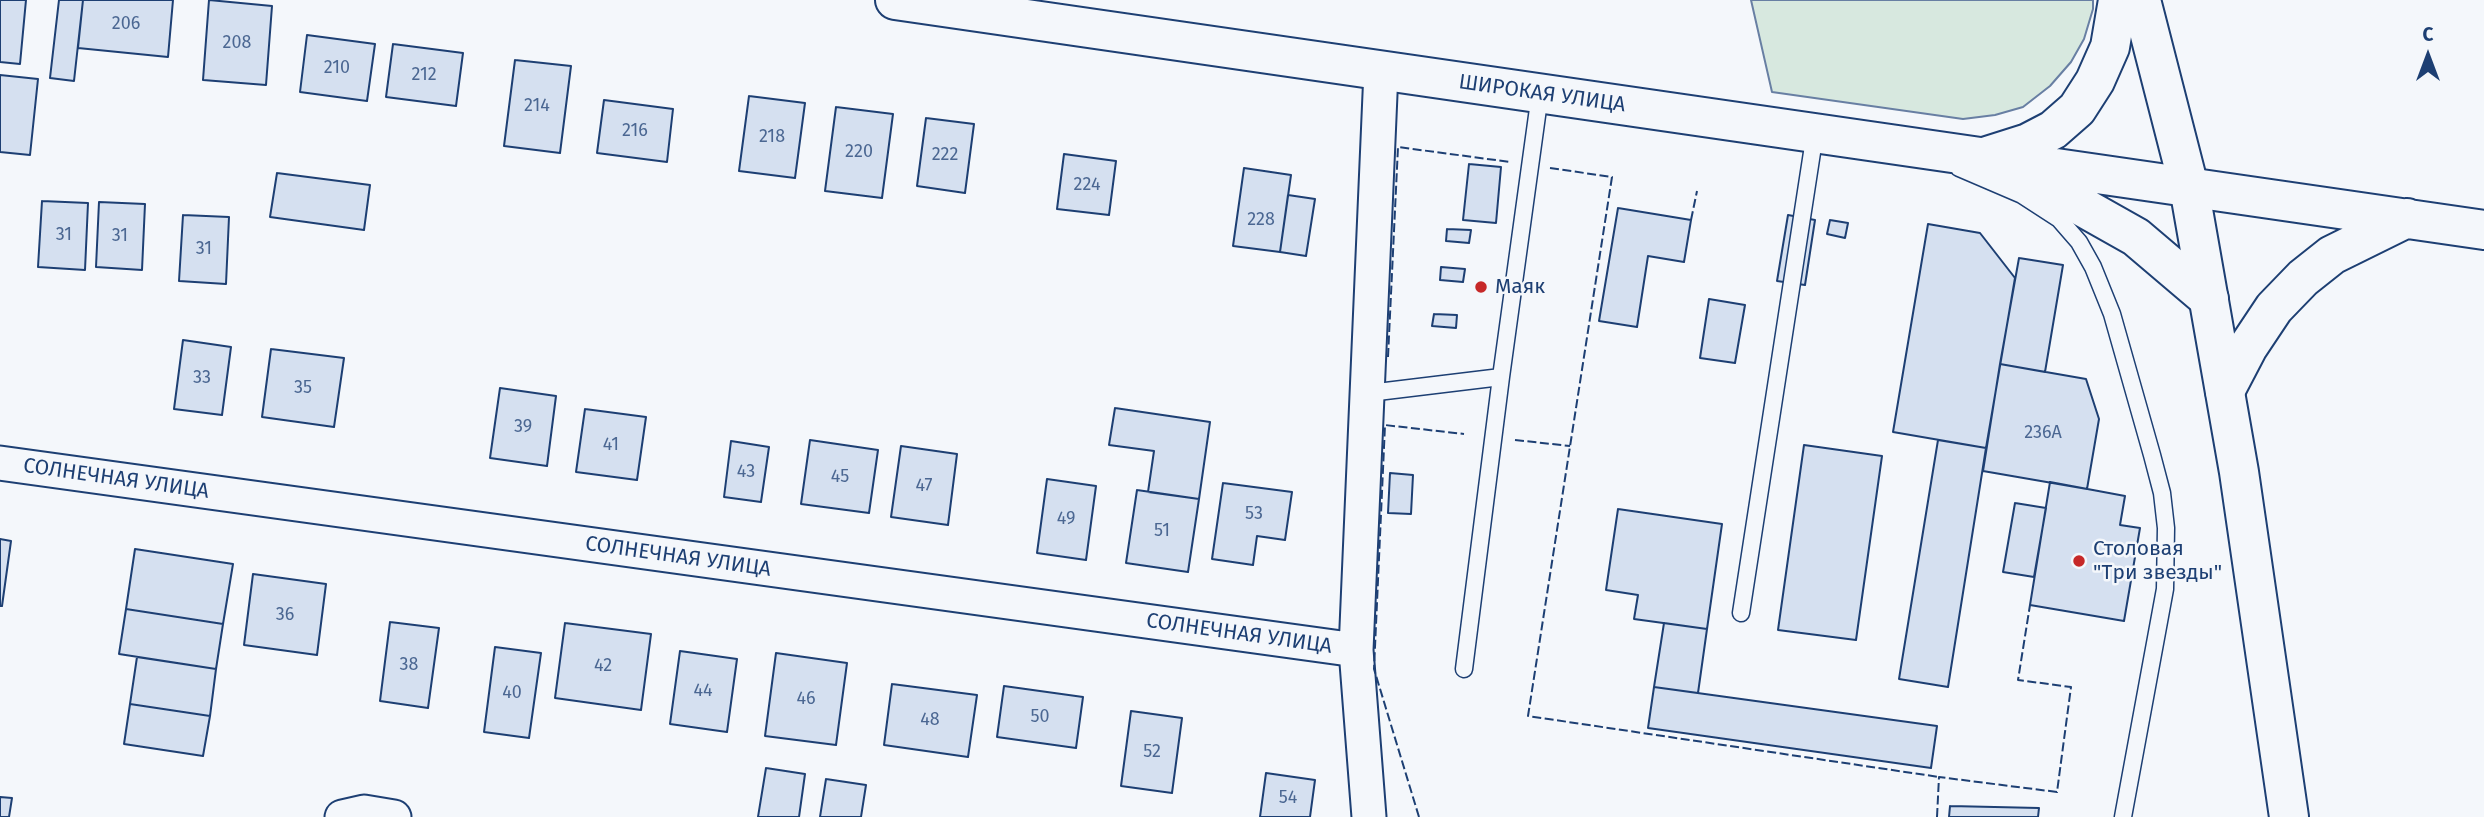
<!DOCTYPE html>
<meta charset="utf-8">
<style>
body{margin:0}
#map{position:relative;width:2484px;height:817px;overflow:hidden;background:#f4f7fb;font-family:"Fira Sans",sans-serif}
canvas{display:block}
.north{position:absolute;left:2393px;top:21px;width:70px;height:70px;-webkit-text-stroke:5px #f4f7fb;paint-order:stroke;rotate:0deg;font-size:19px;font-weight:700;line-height:28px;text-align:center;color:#1d3f73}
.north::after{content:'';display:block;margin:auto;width:24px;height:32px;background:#1d3f73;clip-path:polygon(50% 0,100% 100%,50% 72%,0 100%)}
</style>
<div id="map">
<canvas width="2484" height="817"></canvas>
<div class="north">С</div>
</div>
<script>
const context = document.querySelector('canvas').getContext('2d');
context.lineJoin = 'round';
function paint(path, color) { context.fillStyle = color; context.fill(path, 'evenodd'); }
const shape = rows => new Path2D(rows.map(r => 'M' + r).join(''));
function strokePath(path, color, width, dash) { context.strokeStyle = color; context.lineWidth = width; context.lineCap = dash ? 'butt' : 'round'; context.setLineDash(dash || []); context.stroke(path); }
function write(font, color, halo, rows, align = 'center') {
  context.font = font + ' "Fira Sans",sans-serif'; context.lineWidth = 5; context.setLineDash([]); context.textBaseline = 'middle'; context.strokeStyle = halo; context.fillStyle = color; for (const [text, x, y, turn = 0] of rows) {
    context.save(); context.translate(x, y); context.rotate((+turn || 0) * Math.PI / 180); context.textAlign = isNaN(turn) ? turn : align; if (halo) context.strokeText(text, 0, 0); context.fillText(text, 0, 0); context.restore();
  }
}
const green = shape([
 [1751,0,2093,0,2093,9,2084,39,2071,62,2050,86,2023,107,1995,115,1963,119,1772,92,1751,0]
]);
const building = shape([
 [0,0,26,0,20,64,0,62,0,0],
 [59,0,83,0,74,81,50,78,59,0],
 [83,0,173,0,168,57,78,48,83,0],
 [209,0,272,6,266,85,203,80,209,0],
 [307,35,375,44,367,101,300,92,307,35],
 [393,44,463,53,456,106,386,97,393,44],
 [515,60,571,66,560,153,504,146,515,60],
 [0,75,38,79,30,155,0,152,0,75],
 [749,96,805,103,795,178,739,171,749,96],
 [604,100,673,109,667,162,597,153,604,100],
 [836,107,893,114,882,198,825,191,836,107],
 [926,118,974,124,965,193,917,186,926,118],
 [1064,154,1116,161,1109,215,1057,209,1064,154],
 [1469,164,1501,167,1496,223,1463,220,1469,164],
 [1244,168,1291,175,1280,252,1233,246,1244,168],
 [277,173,370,185,364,230,270,217,277,173],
 [1288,195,1315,199,1306,256,1280,252,1288,195],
 [42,201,88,203,85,270,38,267,42,201],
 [99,202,145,204,142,270,96,267,99,202],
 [1618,208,1691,220,1684,262,1648,256,1637,327,1599,321,1618,208],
 [183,215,229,217,226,284,179,281,183,215],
 [1788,215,1815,220,1805,285,1777,281,1788,215],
 [1830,220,1848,223,1845,238,1827,234,1830,220],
 [1928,224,1980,233,2015,278,1986,448,1893,432,1928,224],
 [1447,229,1471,230,1469,243,1446,241,1447,229],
 [2019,258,2063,265,2045,372,2000,364,2019,258],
 [1441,267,1465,269,1463,282,1440,280,1441,267],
 [1709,299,1745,305,1735,363,1700,358,1709,299],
 [1434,314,1457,315,1456,328,1432,326,1434,314],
 [183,340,231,347,222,415,174,409,183,340],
 [271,349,344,358,334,427,262,417,271,349],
 [2000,364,2086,379,2099,419,2087,489,1983,471,2000,364],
 [500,388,556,396,547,466,490,458,500,388],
 [1115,408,1210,422,1199,499,1148,492,1154,451,1109,445,1115,408],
 [585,409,646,417,637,480,576,472,585,409],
 [810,440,878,450,869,513,801,504,810,440],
 [1938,440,1986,448,1948,687,1899,679,1938,440],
 [731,441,769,447,761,502,724,497,731,441],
 [1804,445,1882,456,1856,640,1778,630,1804,445],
 [901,446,957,454,948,525,891,517,901,446],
 [1390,473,1413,475,1411,514,1388,513,1390,473],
 [1047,479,1096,486,1086,560,1037,553,1047,479],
 [2050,482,2125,496,2120,525,2140,528,2124,621,2030,605,2050,482],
 [1223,483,1292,492,1285,540,1257,536,1253,565,1212,559,1223,483],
 [1137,490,1199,499,1188,572,1126,563,1137,490],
 [2015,503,2046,508,2034,577,2003,572,2015,503],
 [1618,509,1722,524,1707,629,1634,619,1638,595,1606,590,1618,509],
 [0,539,11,541,2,606,0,606,0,539],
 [135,549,233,564,223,624,126,609,135,549],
 [253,574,326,584,317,655,244,645,253,574],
 [126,609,223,624,216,669,119,654,126,609],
 [390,622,439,628,428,708,380,701,390,622],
 [565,623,651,634,641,710,555,698,565,623],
 [1664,623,1707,629,1698,693,1654,687,1664,623],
 [495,647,541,653,529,738,484,732,495,647],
 [680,651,737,659,727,732,670,724,680,651],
 [776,653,847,663,836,745,765,736,776,653],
 [137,657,216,669,210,716,130,704,137,657],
 [892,684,977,695,968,757,884,745,892,684],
 [1004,686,1083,697,1076,748,997,737,1004,686],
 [1654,687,1937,726,1931,768,1648,728,1654,687],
 [130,704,210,716,203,756,124,744,130,704],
 [1131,711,1182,718,1172,793,1121,786,1131,711],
 [766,768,805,774,799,817,758,817,766,768],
 [1266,773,1315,780,1310,817,1260,817,1266,773],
 [826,779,866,785,861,817,820,817,826,779],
 [0,797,12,798,9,817,0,817,0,797],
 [1950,806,2039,808,2038,817,1949,817,1950,806]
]);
const service = shape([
 [1959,168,2022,195,2059,219,2079,242,2093,267,2112,314,2152,455,2162,493,2166,528,2165,589,2123,817],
 [1369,393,1501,377,1540,94],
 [1741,613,1815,133],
 [1464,669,1501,377]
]);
const minor = shape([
 [0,463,1356,650],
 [342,817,364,812,394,817],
 [1369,817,1356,650,1381,71]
]);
const tertiary = shape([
 [895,0,2484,230],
 [1987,156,2028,143,2053,130,2077,109,2095,81,2110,47,2118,0],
 [2018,175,2065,197,2136,237,2209,299],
 [2225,391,2248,347,2274,308,2303,278,2332,255,2407,218]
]);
const primary = shape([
 [2141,0,2189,187,2239,472,2289,817]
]);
const fence = shape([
 [1550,168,1612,177,1528,716,1939,777],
 [1691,220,1697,191],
 [1388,357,1398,147,1510,162],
 [1515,440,1570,446],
 [1419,817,1374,669,1385,425,1464,434],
 [1937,817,1939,777,2057,792,2071,687,2018,680,2030,605]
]);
const markers = [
 [1481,287,7,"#c62828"],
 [2079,561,7,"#c62828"]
];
const numberNames = [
 ["206",126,24],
 ["208",237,43],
 ["210",337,68],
 ["212",424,75],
 ["214",537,106],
 ["216",635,131],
 ["218",772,137],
 ["220",859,152],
 ["222",945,155],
 ["224",1087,185],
 ["228",1261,220],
 ["31",64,235],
 ["31",120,236],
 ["31",204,249],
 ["33",202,378],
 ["35",303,388],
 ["39",523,427],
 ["236А",2043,433],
 ["41",611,445],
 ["43",746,472],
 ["45",840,477],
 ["47",924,486],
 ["53",1254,514],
 ["49",1066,519],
 ["51",1162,531],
 ["36",285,615],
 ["38",409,665],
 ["42",603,666],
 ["44",703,691],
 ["40",512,693],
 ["46",806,699],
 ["50",1040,717],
 ["48",930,720],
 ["52",1152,752],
 ["54",1288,798]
];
const streetNames = [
 ["ШИРОКАЯ УЛИЦА",1542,94,8],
 ["СОЛНЕЧНАЯ УЛИЦА",116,479,8],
 ["СОЛНЕЧНАЯ УЛИЦА",678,557,8],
 ["СОЛНЕЧНАЯ УЛИЦА",1239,634,8]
];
const poiNames = [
 ["Маяк",1495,287],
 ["Столовая",2093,549],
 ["\"Три звезды\"",2093,573]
];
paint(green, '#d7e8df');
strokePath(green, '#687fa3', 2);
paint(building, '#d5e0f0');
strokePath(building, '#1d3f73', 2);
strokePath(service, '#1d3f73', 19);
strokePath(minor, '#1d3f73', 37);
strokePath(tertiary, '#1d3f73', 42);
strokePath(primary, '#1d3f73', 42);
strokePath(service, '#f4f7fb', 16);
strokePath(minor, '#f4f7fb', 33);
strokePath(tertiary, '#f4f7fb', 38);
strokePath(primary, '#f4f7fb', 38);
strokePath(fence, '#1d3f73', 2, [9, 3.5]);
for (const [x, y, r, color] of markers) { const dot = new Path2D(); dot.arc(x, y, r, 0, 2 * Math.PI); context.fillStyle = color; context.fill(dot); strokePath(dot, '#f4f7fb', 2.5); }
write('18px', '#4b6792', null, numberNames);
write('21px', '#1d3f73', '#f4f7fb', streetNames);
write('21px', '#1d3f73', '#f4f7fb', poiNames, 'left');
</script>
